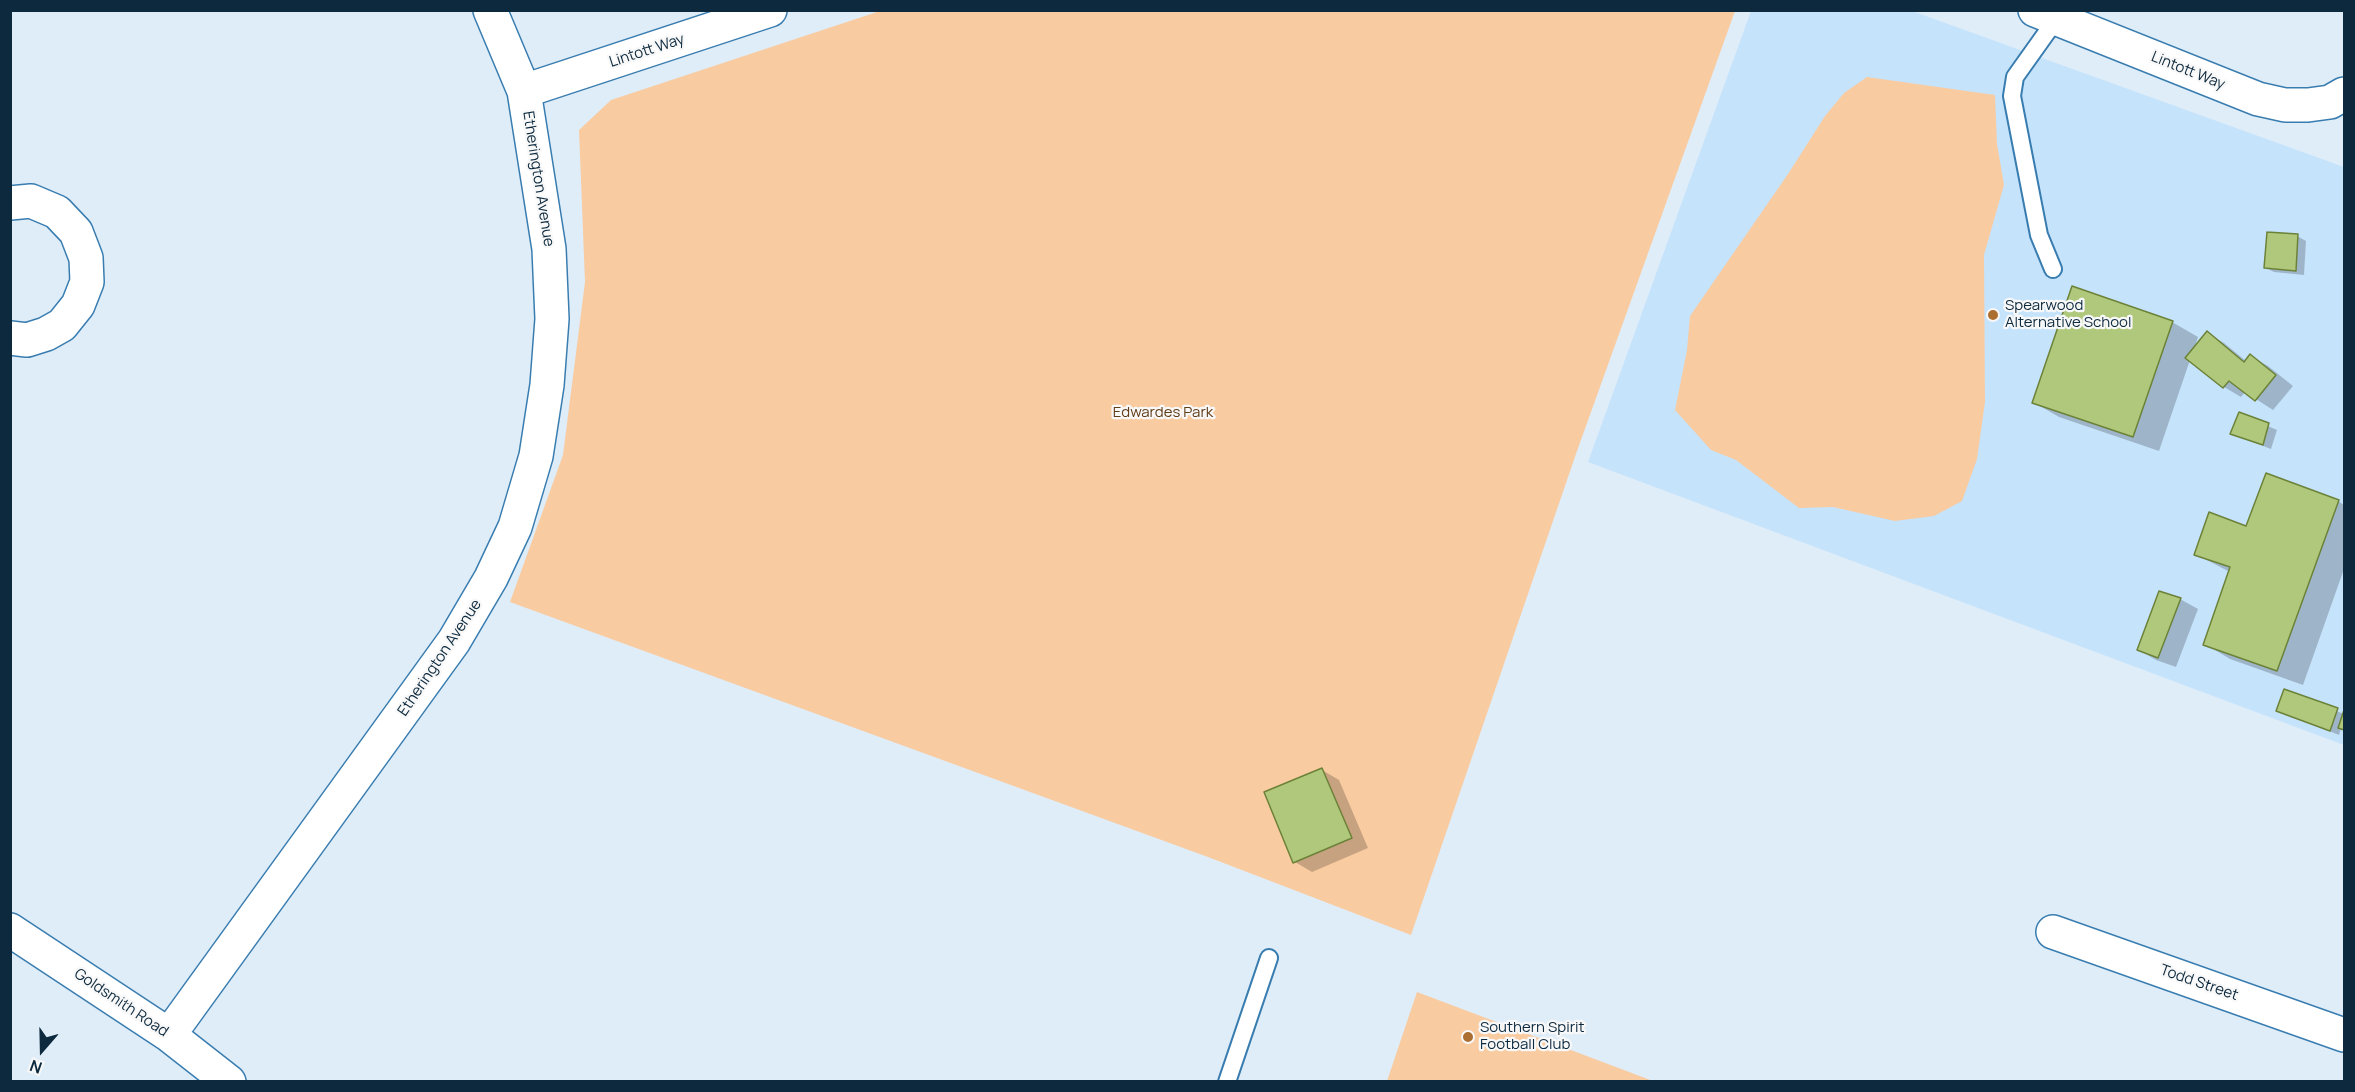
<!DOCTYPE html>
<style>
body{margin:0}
#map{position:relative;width:2355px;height:1092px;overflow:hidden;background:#dfedf8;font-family:Manrope,sans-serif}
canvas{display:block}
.frame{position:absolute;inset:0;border:12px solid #0c293e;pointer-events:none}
.north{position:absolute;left:12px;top:1020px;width:60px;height:60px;-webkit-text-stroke:4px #f8f8f8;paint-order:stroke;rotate:200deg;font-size:16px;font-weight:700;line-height:24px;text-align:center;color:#0c293e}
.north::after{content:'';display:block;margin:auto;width:21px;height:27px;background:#0c293e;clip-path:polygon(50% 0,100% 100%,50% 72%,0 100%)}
</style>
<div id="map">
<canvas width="2355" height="1092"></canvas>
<div class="frame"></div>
<div class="north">N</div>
</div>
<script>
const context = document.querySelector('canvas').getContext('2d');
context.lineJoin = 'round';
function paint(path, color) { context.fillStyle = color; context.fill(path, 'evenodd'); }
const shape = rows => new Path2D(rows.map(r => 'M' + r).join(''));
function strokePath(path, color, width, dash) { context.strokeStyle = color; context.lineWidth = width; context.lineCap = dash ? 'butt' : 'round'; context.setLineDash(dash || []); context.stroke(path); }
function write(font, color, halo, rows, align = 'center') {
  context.font = font + ' Manrope,sans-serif'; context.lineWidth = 4.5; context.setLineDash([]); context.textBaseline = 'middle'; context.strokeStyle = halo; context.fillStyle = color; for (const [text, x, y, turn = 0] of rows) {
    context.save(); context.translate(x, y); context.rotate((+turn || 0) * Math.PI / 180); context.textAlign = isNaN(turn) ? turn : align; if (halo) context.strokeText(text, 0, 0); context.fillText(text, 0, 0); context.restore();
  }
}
const built = shape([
 [1751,11,1912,11,2344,167,2344,745,1588,462]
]);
const green = shape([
 [880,11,1735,11,1577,451,1411,935,1208,857,510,602,563,455,585,282,579,130,611,100],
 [1867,77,1995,95,1997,144,2004,185,1984,255,1985,402,1977,459,1962,501,1934,516,1895,521,1833,507,1799,508,1736,460,1711,450,1675,410,1687,350,1690,316,1788,174,1825,116,1844,93],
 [1417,992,1653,1081,1387,1081]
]);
const shadow = shape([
 [2297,236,2306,241,2304,275,2274,272,2266,268],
 [2172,322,2198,337,2194,349,2207,333,2224,343,2246,361,2250,356,2268,366,2293,386,2273,410,2245,392,2241,397,2224,387,2190,360,2159,451,2059,417,2033,402],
 [2240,414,2277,430,2271,449,2232,434],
 [2338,501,2344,505,2344,569,2303,685,2230,659,2205,644,2230,572,2195,554,2247,527],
 [2180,599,2198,609,2176,667,2156,660,2139,650],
 [2285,691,2344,714,2344,730,2341,728,2339,735,2278,711],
 [1322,770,1339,780,1368,848,1312,872,1295,862]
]);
const building = shape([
 [2267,232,2298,234,2296,271,2264,268,2267,232],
 [2072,286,2173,321,2133,437,2032,403,2072,286],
 [2207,331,2244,362,2250,354,2276,375,2255,401,2229,381,2223,388,2185,358,2207,331],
 [2239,412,2269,423,2263,445,2230,434,2239,412],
 [2266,473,2339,500,2277,671,2203,645,2230,567,2194,555,2209,512,2246,526,2266,473],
 [2159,591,2181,598,2158,658,2137,650,2159,591],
 [2284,689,2338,708,2330,731,2276,711,2284,689],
 [2344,710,2344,730,2338,728,2344,710],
 [1322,768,1352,838,1293,863,1264,792,1322,768]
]);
const service = shape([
 [2053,269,2039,235,2012,96,2015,77,2057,18],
 [1227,1082,1269,958]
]);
const minor = shape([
 [2035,10,2258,99,2285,105,2308,105,2330,102,2344,94],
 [524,91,770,10],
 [10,203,31,201,57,212,76,232,86,258,87,282,78,305,62,325,46,334,27,340,10,338],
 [10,930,169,1035,229,1082],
 [2053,932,2344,1035],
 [169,1035,454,641,491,578,515,527,536,456,547,385,552,319,549,249,524,91,490,10]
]);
const markers = [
 [1993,315,6,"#ab6f31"],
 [1468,1037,6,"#ab6f31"]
];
const streetNames = [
 ["Lintott Way",647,51,-18],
 ["Lintott Way",2188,71,22],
 ["Etherington Avenue",538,179,81],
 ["Etherington Avenue",440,658,-56],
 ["Todd Street",2199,983,19],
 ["Goldsmith Road",121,1003,34]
];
const poiNames = [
 ["Spearwood",2005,306],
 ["Alternative School",2005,323],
 ["Southern Spirit",1480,1028],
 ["Football Club",1480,1045]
];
const parkNames = [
 ["Edwardes Park",1163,413]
];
paint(built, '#c6e3fc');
paint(green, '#f9cba1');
paint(shadow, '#0003');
paint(building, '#afc87c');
strokePath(building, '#6c8238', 1.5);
strokePath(service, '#397db0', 20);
strokePath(minor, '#397db0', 36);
strokePath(service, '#fff', 16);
strokePath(minor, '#fff', 33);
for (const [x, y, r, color] of markers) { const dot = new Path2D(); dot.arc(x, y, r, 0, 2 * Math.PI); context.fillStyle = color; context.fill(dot); strokePath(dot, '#f8f8f8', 2); }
write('15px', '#0c293e', '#f8f8f8', streetNames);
write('15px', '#0c293e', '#f8f8f8', poiNames, 'left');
write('15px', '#613d18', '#f8f8f8', parkNames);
</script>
